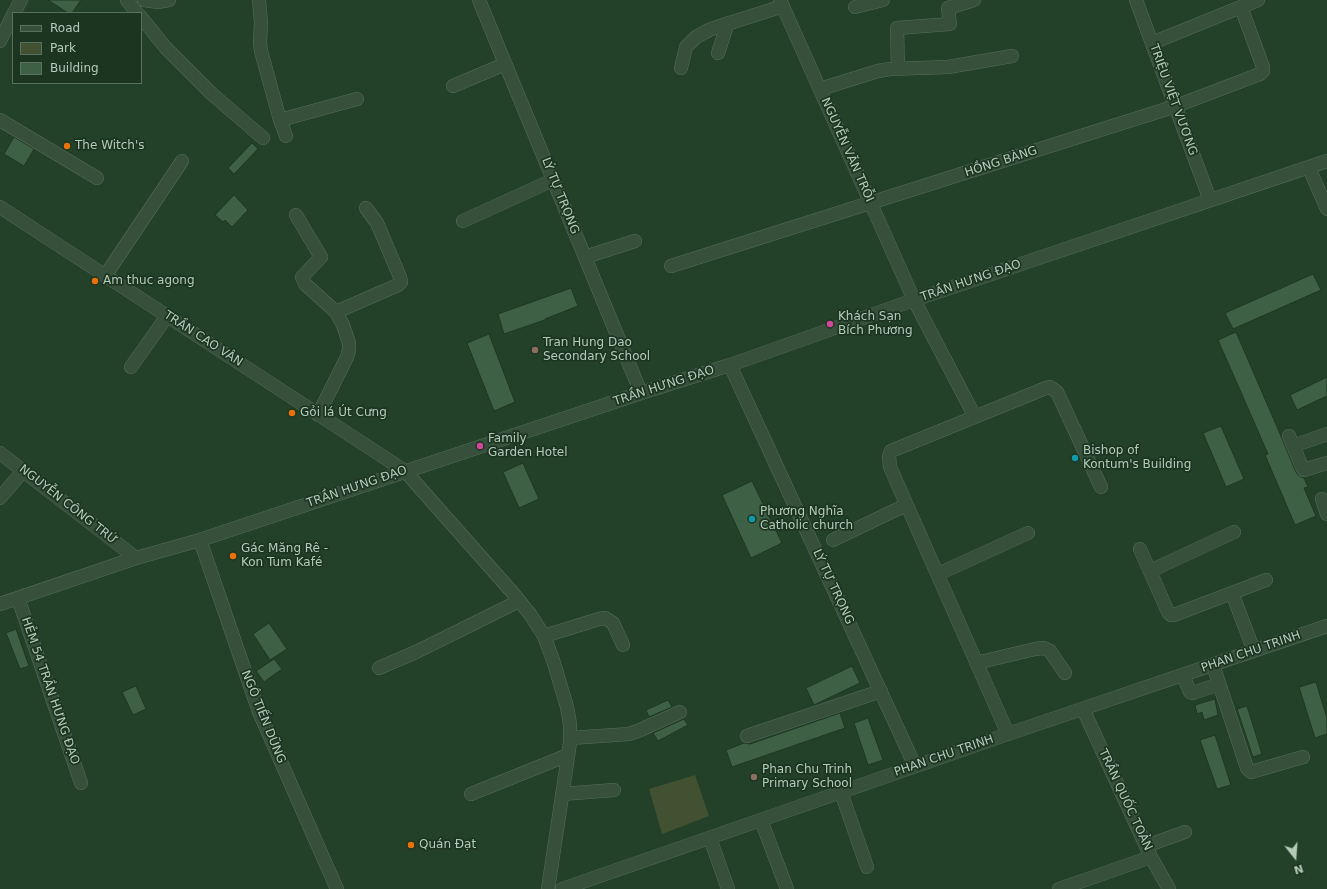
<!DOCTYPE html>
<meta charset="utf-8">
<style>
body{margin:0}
#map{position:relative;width:1327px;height:889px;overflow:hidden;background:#234128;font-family:"DejaVu Sans",sans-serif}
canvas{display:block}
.legend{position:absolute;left:12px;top:12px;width:130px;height:72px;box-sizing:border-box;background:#1c3521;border:1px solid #58715e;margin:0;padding:5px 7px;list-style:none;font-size:12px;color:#b3cbb9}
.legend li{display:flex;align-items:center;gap:8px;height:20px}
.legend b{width:20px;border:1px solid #58715e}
.north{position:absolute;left:1275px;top:837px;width:40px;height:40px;-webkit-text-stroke:3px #1c3521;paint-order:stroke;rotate:163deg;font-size:11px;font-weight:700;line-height:16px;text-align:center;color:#b3cbb9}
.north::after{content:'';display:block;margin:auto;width:14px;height:18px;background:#b3cbb9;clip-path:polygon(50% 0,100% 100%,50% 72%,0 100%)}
</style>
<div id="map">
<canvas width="1327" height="889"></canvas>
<ul class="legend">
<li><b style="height:5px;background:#37503c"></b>Road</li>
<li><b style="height:11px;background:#415131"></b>Park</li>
<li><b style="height:11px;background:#3e6045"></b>Building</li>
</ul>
<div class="north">N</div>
</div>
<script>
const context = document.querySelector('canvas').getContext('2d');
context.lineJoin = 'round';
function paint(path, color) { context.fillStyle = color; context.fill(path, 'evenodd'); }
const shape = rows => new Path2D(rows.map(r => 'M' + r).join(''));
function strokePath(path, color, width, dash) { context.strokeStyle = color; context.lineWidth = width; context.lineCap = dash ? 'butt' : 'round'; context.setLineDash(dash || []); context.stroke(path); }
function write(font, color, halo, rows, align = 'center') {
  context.font = font + ' "DejaVu Sans",sans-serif'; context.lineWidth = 3.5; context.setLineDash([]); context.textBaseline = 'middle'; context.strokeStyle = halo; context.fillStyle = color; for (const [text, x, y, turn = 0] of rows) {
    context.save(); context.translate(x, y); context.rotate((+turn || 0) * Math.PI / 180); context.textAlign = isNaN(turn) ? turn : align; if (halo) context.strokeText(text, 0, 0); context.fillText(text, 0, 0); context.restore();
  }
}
const green = shape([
 [695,775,709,816,662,834,649,789]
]);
const building = shape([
 [48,0,81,0,72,13,68,13,48,0],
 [14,137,34,149,24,166,4,154,14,137],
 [252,143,258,149,234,174,228,168,252,143],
 [234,195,248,210,232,227,225,220,223,222,215,215,234,195],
 [1313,274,1321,290,1233,329,1225,313,1313,274],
 [571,288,578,306,545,319,545,320,504,334,498,314,571,288],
 [1236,332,1281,436,1295,470,1298,475,1301,477,1304,478,1308,487,1304,488,1316,516,1295,525,1265,455,1268,454,1218,340,1236,332],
 [489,334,515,402,494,411,467,343,489,334],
 [1327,377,1327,396,1297,410,1290,395,1327,377],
 [1221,426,1244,479,1226,487,1203,433,1221,426],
 [523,463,539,499,519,508,503,472,523,463],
 [752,481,782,543,751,558,722,495,752,481],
 [269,623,287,649,270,660,253,634,269,623],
 [16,629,29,666,20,669,6,633,16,629],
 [274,659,282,669,264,682,256,671,274,659],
 [852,666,860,683,814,705,806,688,852,666],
 [1316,682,1327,718,1327,734,1315,738,1299,687,1316,682],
 [136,686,146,709,133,715,122,692,136,686],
 [1215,699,1218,715,1204,720,1202,712,1197,714,1195,705,1215,699],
 [668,700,672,707,649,717,646,710,668,700],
 [1247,706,1262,754,1253,757,1237,709,1247,706],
 [840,713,845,728,732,767,726,750,744,743,750,744,840,713],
 [868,718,883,760,868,765,854,723,868,718],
 [684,719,688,725,658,741,653,733,684,719],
 [1215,735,1231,785,1217,789,1200,740,1215,735]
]);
const minor = shape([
 [127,0,137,13],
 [144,0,158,2,169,0],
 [259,0,261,22,260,43,261,51,280,120,286,136],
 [479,0,641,393],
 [780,0,914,300,975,417],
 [1136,0,1210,200],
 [855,7,883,0],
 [14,13,21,0],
 [141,17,165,47,212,94,263,138],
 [0,41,13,15],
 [1152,43,1258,0],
 [718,53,728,23],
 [681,68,686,47,696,37,711,29,783,6],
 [898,68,897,28,950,24,948,8,974,0],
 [453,86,505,64],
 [820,89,878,71,890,69,948,67,1012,56],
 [0,120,97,178],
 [280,120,357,99],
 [1309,168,1327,209],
 [0,207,405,471,512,592,530,614,544,636,553,660,567,707,570,724,570,743,548,889],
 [296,215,321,257,302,277,303,279,305,284,336,312,343,325,349,343,349,350,347,357,318,415],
 [463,221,553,180],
 [585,257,635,241],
 [671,266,1176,106,1260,74,1263,71,1263,67,1241,7],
 [105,276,182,161],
 [336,312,398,285,401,282,400,277,377,223,366,208],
 [730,365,915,766],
 [131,367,167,316],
 [1289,436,1302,467,1304,470,1327,463],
 [1293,446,1327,434],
 [0,453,136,558],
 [0,498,23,471],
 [1322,499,1327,514],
 [200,540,259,712,337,889],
 [833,540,906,505],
 [1140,549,1168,612,1171,615,1174,615,1266,580],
 [1150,571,1234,532],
 [938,574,1028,533],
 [1232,593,1254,651],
 [18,598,81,783],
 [0,604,136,558,200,540,641,393,730,365,914,300,1327,161],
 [544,636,599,619,605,618,613,623,623,645],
 [976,663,1035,649,1044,648,1050,651,1065,673],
 [1213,665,1247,768,1251,772,1303,757],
 [379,668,416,652,519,601],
 [1183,675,1190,692,1193,693,1219,684],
 [1083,709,1151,857,1169,889],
 [1008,734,890,467,889,456,891,451,1046,388,1050,387,1057,392,1101,487],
 [747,736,881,691],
 [570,738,629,734,638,731,680,712],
 [841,792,867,867],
 [471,794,568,755],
 [562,794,614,790],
 [761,820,787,889],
 [710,838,728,889],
 [1146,846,1185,832],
 [562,889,1008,734,1327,626],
 [1059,889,1151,857]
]);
const markers = [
 [67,146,4,"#e8710a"],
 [95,281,4,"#e8710a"],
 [830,324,4,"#d1479c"],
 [535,350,4,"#8d6e63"],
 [292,413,4,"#e8710a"],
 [480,446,4,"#d1479c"],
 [1075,458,4,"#0f9aa8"],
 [752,519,4,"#0f9aa8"],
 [233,556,4,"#e8710a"],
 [754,777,4,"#8d6e63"],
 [411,845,4,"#e8710a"]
];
const streetNames = [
 ["TRIỆU VIỆT VƯƠNG",1173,100,70],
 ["NGUYỄN VĂN TRỖI",847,150,66],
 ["HỒNG BÀNG",1001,162,-18],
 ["LÝ TỰ TRỌNG",560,196,68],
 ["TRẦN HƯNG ĐẠO",971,281,-19],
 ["TRẦN CAO VÂN",203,339,33],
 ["TRẦN HƯNG ĐẠO",664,386,-18],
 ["TRẦN HƯNG ĐẠO",357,487,-19],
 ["NGUYỄN CÔNG TRỨ",68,505,38],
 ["LÝ TỰ TRỌNG",833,587,65],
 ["PHAN CHU TRINH",1251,652,-19],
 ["HẺM 54 TRẦN HƯNG ĐẠO",50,691,71],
 ["NGÔ TIẾN DŨNG",263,717,68],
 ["PHAN CHU TRINH",944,756,-19],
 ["TRẦN QUỐC TOẢN",1125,800,65]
];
const poiNames = [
 ["The Witch's",75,146],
 ["Am thuc agong",103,281],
 ["Khách Sạn",838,317],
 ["Bích Phương",838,331],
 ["Tran Hung Dao",543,343],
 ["Secondary School",543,357],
 ["Gỏi lá Út Cưng",300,413],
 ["Family",488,439],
 ["Garden Hotel",488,453],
 ["Bishop of",1083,451],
 ["Kontum's Building",1083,465],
 ["Phương Nghĩa",760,512],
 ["Catholic church",760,526],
 ["Gác Măng Rê -",241,549],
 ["Kon Tum Kafé",241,563],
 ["Phan Chu Trinh",762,770],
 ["Primary School",762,784],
 ["Quán Đạt",419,845]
];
paint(green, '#415131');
paint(building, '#3e6045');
strokePath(building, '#1e3723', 1);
strokePath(minor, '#556e5a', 14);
strokePath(minor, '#37503c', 13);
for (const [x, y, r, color] of markers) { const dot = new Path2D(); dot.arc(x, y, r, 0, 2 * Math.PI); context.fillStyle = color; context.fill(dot); strokePath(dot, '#1c3521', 1.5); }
write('12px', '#b3cbb9', '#1c3521', streetNames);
write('12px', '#b3cbb9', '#1c3521', poiNames, 'left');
</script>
